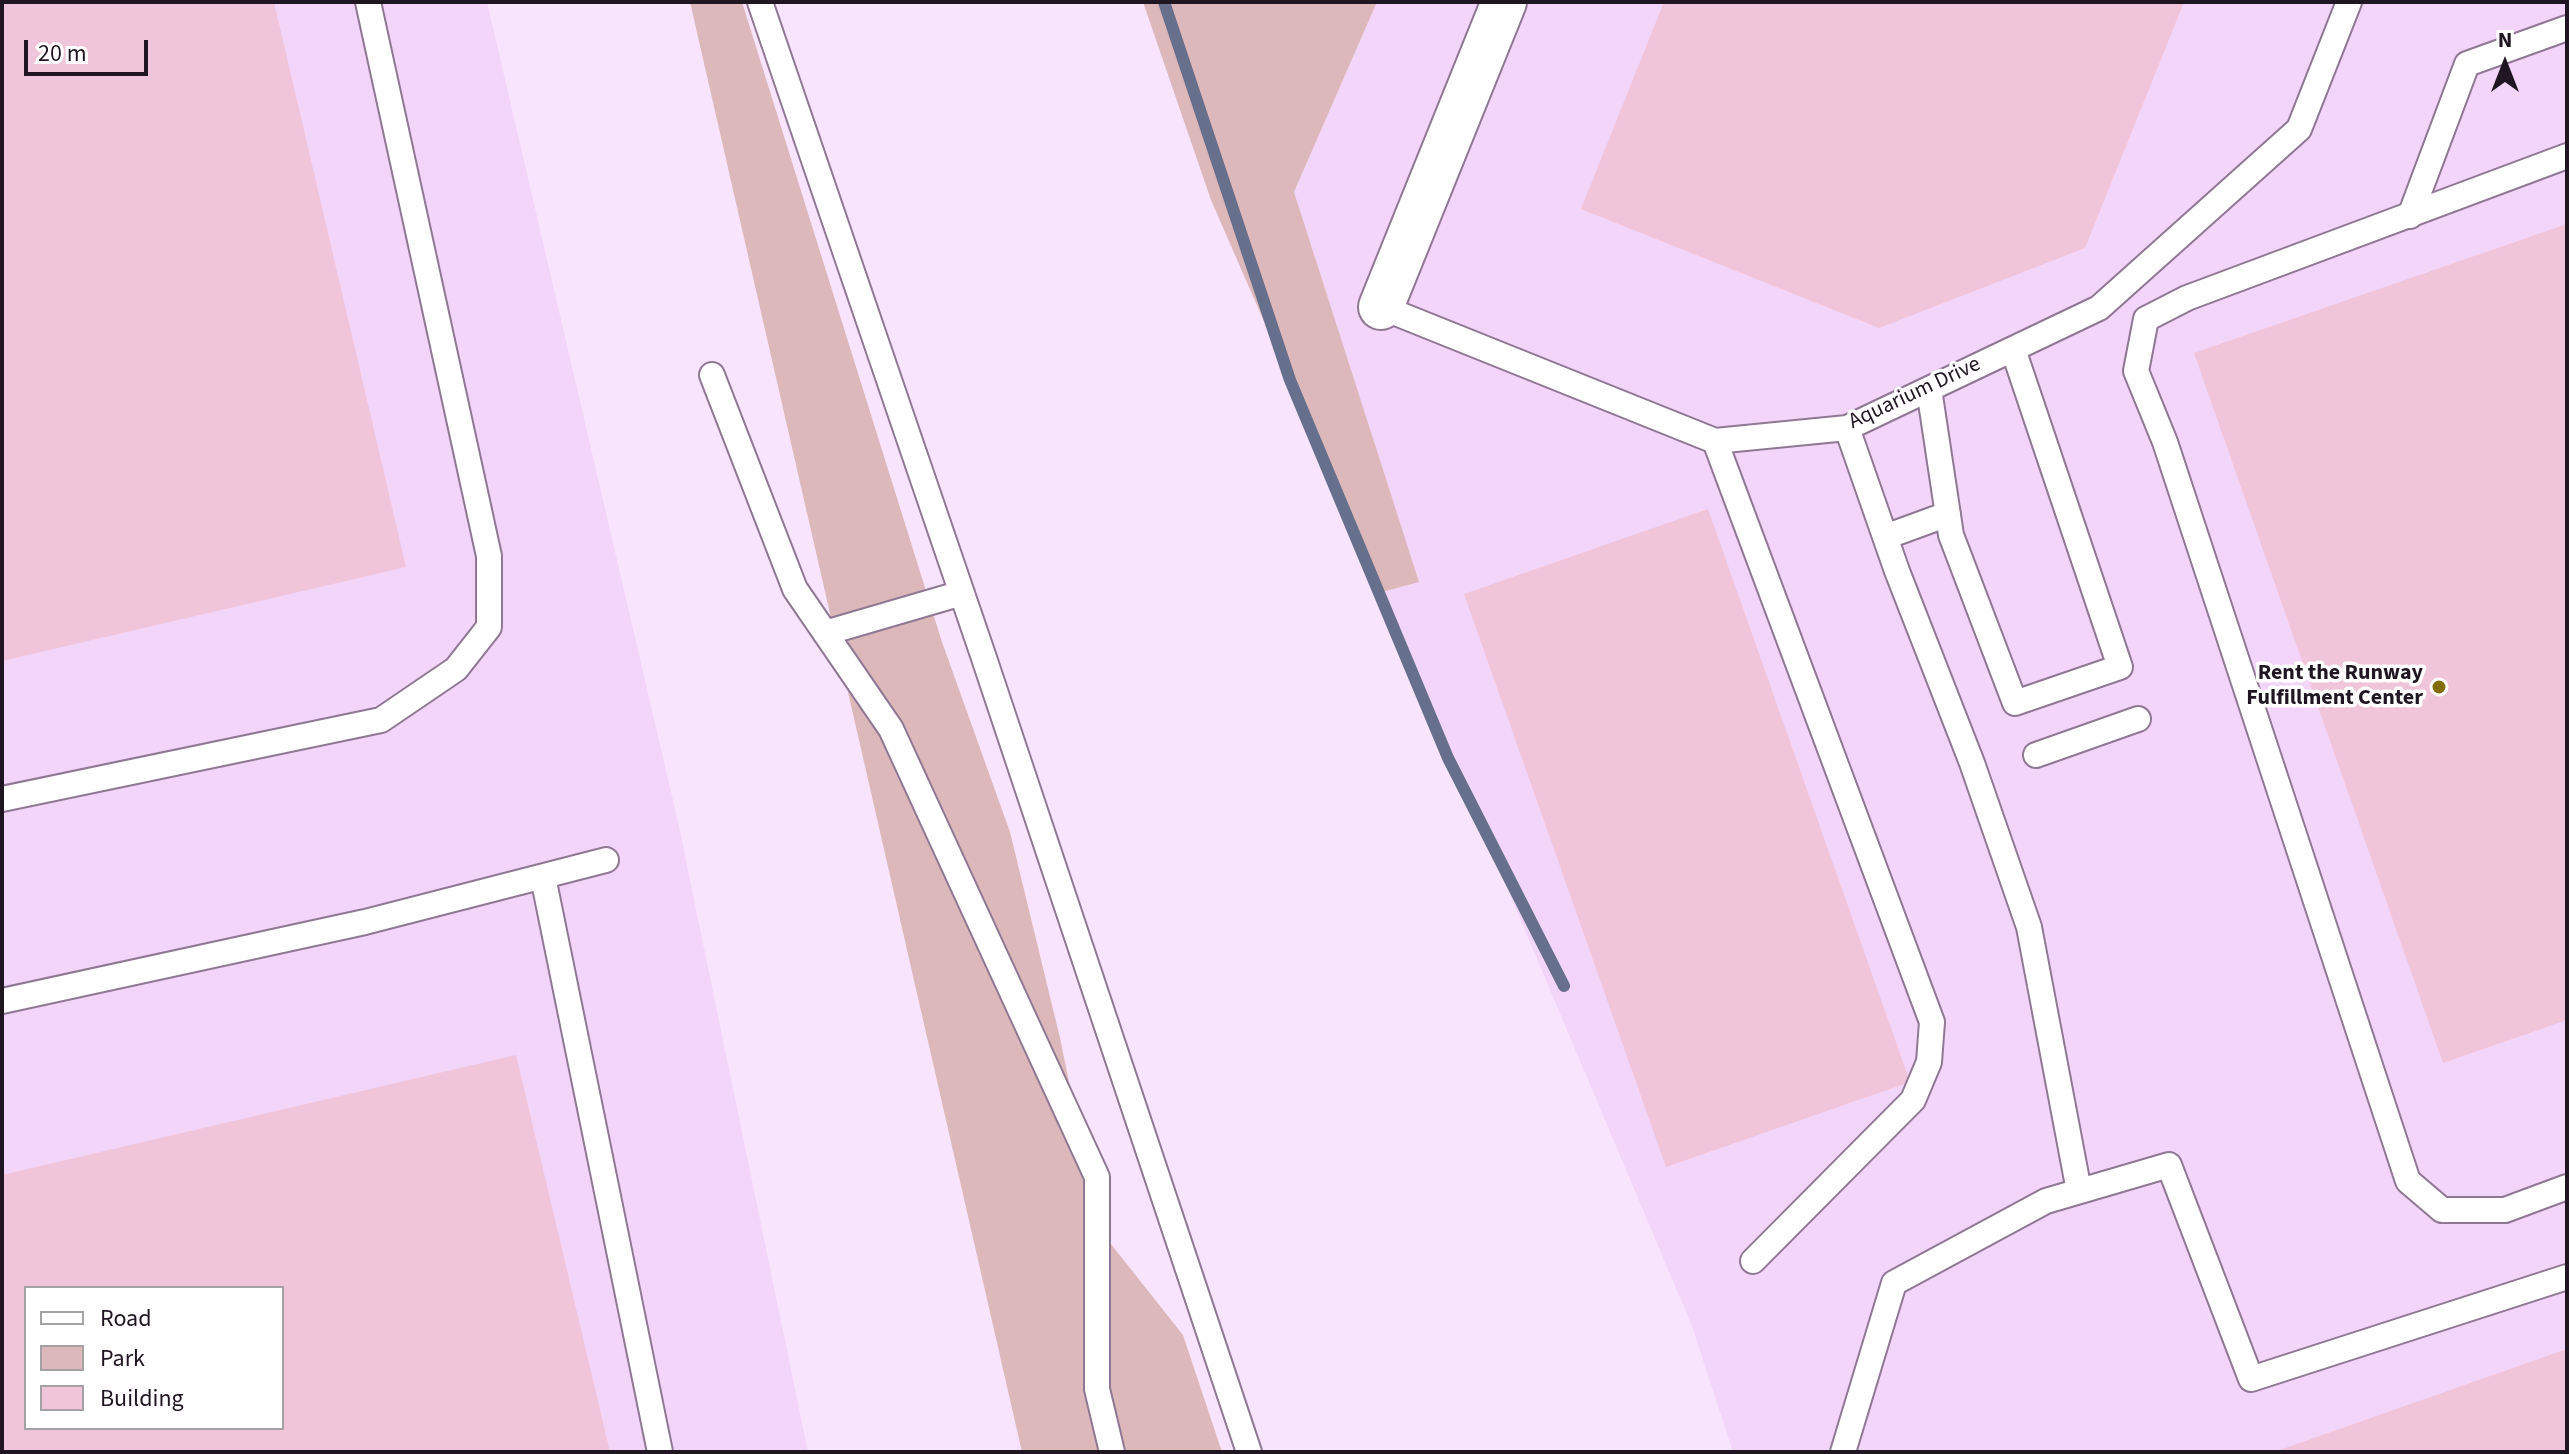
<!DOCTYPE html>
<style>
body{margin:0}
#map{position:relative;width:2569px;height:1454px;overflow:hidden;background:#f8e4fc;font-family:"Source Sans 3",sans-serif}
canvas{display:block}
.frame{position:absolute;inset:0;border:4px solid #1f1621;pointer-events:none}
.legend{position:absolute;left:24px;top:1286px;width:260px;height:144px;box-sizing:border-box;background:#fff;border:2px solid #a5a2a6;margin:0;padding:10px 14px;list-style:none;font-size:24px;color:#1f1621}
.legend li{display:flex;align-items:center;gap:16px;height:40px}
.legend b{width:40px;border:2px solid #a5a2a6}
.north{position:absolute;left:2465px;top:24px;width:80px;height:80px;-webkit-text-stroke:6px #fff;paint-order:stroke;rotate:0deg;font-size:22px;font-weight:700;line-height:32px;text-align:center;color:#1f1621}
.north::after{content:'';display:block;margin:auto;width:28px;height:36px;background:#1f1621;clip-path:polygon(50% 0,100% 100%,50% 72%,0 100%)}
.scale{position:absolute;left:24px;top:40px;width:124px;height:36px;box-sizing:border-box;border:4px solid #1f1621;border-top:0;padding-left:10px;font-size:24px;line-height:28px;white-space:nowrap;color:#1f1621;-webkit-text-stroke:6px #fff;paint-order:stroke}
</style>
<div id="map">
<canvas width="2569" height="1454"></canvas>
<div class="frame"></div>
<ul class="legend">
<li><b style="height:10px;background:#fff"></b>Road</li>
<li><b style="height:22px;background:#dcb8ba"></b>Park</li>
<li><b style="height:22px;background:#f0c4d9"></b>Building</li>
</ul>
<div class="north">N</div>
<div class="scale">20 m</div>
</div>
<script>
const context = document.querySelector('canvas').getContext('2d');
context.lineJoin = 'round';
function paint(path, color) { context.fillStyle = color; context.fill(path, 'evenodd'); }
const shape = rows => new Path2D(rows.map(r => 'M' + r).join(''));
function strokePath(path, color, width, dash) { context.strokeStyle = color; context.lineWidth = width; context.lineCap = dash ? 'butt' : 'round'; context.setLineDash(dash || []); context.stroke(path); }
function write(font, color, halo, rows, align = 'center') {
  context.font = font + ' "Source Sans 3",sans-serif'; context.lineWidth = 7; context.setLineDash([]); context.textBaseline = 'middle'; context.strokeStyle = halo; context.fillStyle = color; for (const [text, x, y, turn = 0] of rows) {
    context.save(); context.translate(x, y); context.rotate((+turn || 0) * Math.PI / 180); context.textAlign = isNaN(turn) ? turn : align; if (halo) context.strokeText(text, 0, 0); context.fillText(text, 0, 0); context.restore();
  }
}
const built = shape([
 [2,2,487,2,678,822,808,1452,2,1452],
 [26,1288,282,1288,282,1428,26,1428],
 [1377,2,2567,2,2567,1452,1733,1452,1692,1326,1382,592,1418,582,1294,192]
]);
const green = shape([
 [690,2,742,2,942,642,1010,832,1060,1038,1099,1229,1183,1335,1222,1452,1022,1452],
 [1143,2,1377,2,1294,192,1419,582,1382,592,1211,200]
]);
const stream = shape([
 [1164,2,1290,380,1448,758,1564,986]
]);
const building = shape([
 [2,2,274,2,406,567,2,661],
 [1664,2,2184,2,2085,248,1879,328,1581,209],
 [2567,224,2567,1020,2443,1063,2194,353],
 [1708,509,1910,1082,1666,1167,1464,594],
 [516,1055,610,1452,2,1452,2,1175],
 [26,1288,282,1288,282,1428,26,1428],
 [2567,1349,2567,1452,2274,1452]
]);
const service = shape([
 [760,2,983,655,1249,1452],
 [2567,156,2187,298,2146,319,2136,371,2165,442,2408,1181,2442,1210,2505,1210,2567,1187],
 [2410,216,2467,64,2567,28],
 [1381,307,1715,441,1847,428,2099,308,2299,129,2349,2],
 [712,375,795,589,891,729,1097,1177,1097,1389,1112,1452],
 [1929,389,1951,535,2015,703,2120,667,2013,349],
 [1847,428,1897,571,1972,763,2029,927,2079,1191],
 [1715,441,1932,1022,1929,1062,1913,1100,1753,1261],
 [1885,537,1948,514],
 [825,633,962,593],
 [2036,755,2138,719],
 [2,799,381,720,456,669,489,627,489,556,368,2],
 [543,877,660,1452],
 [2,1001,365,922,606,860],
 [1843,1452,1894,1283,2046,1201,2169,1165,2251,1379,2567,1277]
]);
const minor = shape([
 [1381,307,1504,2]
]);
const markers = [
 [2439,687,8,"#816e0a"]
];
const streetNames = [
 ["Aquarium Drive",1915,394,-25]
];
const poiNames = [
 ["Rent the Runway",2423,674],
 ["Fulfillment Center",2423,699]
];
paint(built, '#f3d5fa');
paint(green, '#dcb8ba');
strokePath(stream, '#666f8b', 12);
paint(building, '#f0c4d9');
strokePath(service, '#8f7893', 28);
strokePath(minor, '#8f7893', 48);
strokePath(service, '#fff', 24);
strokePath(minor, '#fff', 44);
for (const [x, y, r, color] of markers) { const dot = new Path2D(); dot.arc(x, y, r, 0, 2 * Math.PI); context.fillStyle = color; context.fill(dot); strokePath(dot, '#fff', 3); }
write('22px', '#1f1621', '#fff', streetNames);
write('bold 22px', '#1f1621', '#fff', poiNames, 'right');
</script>
